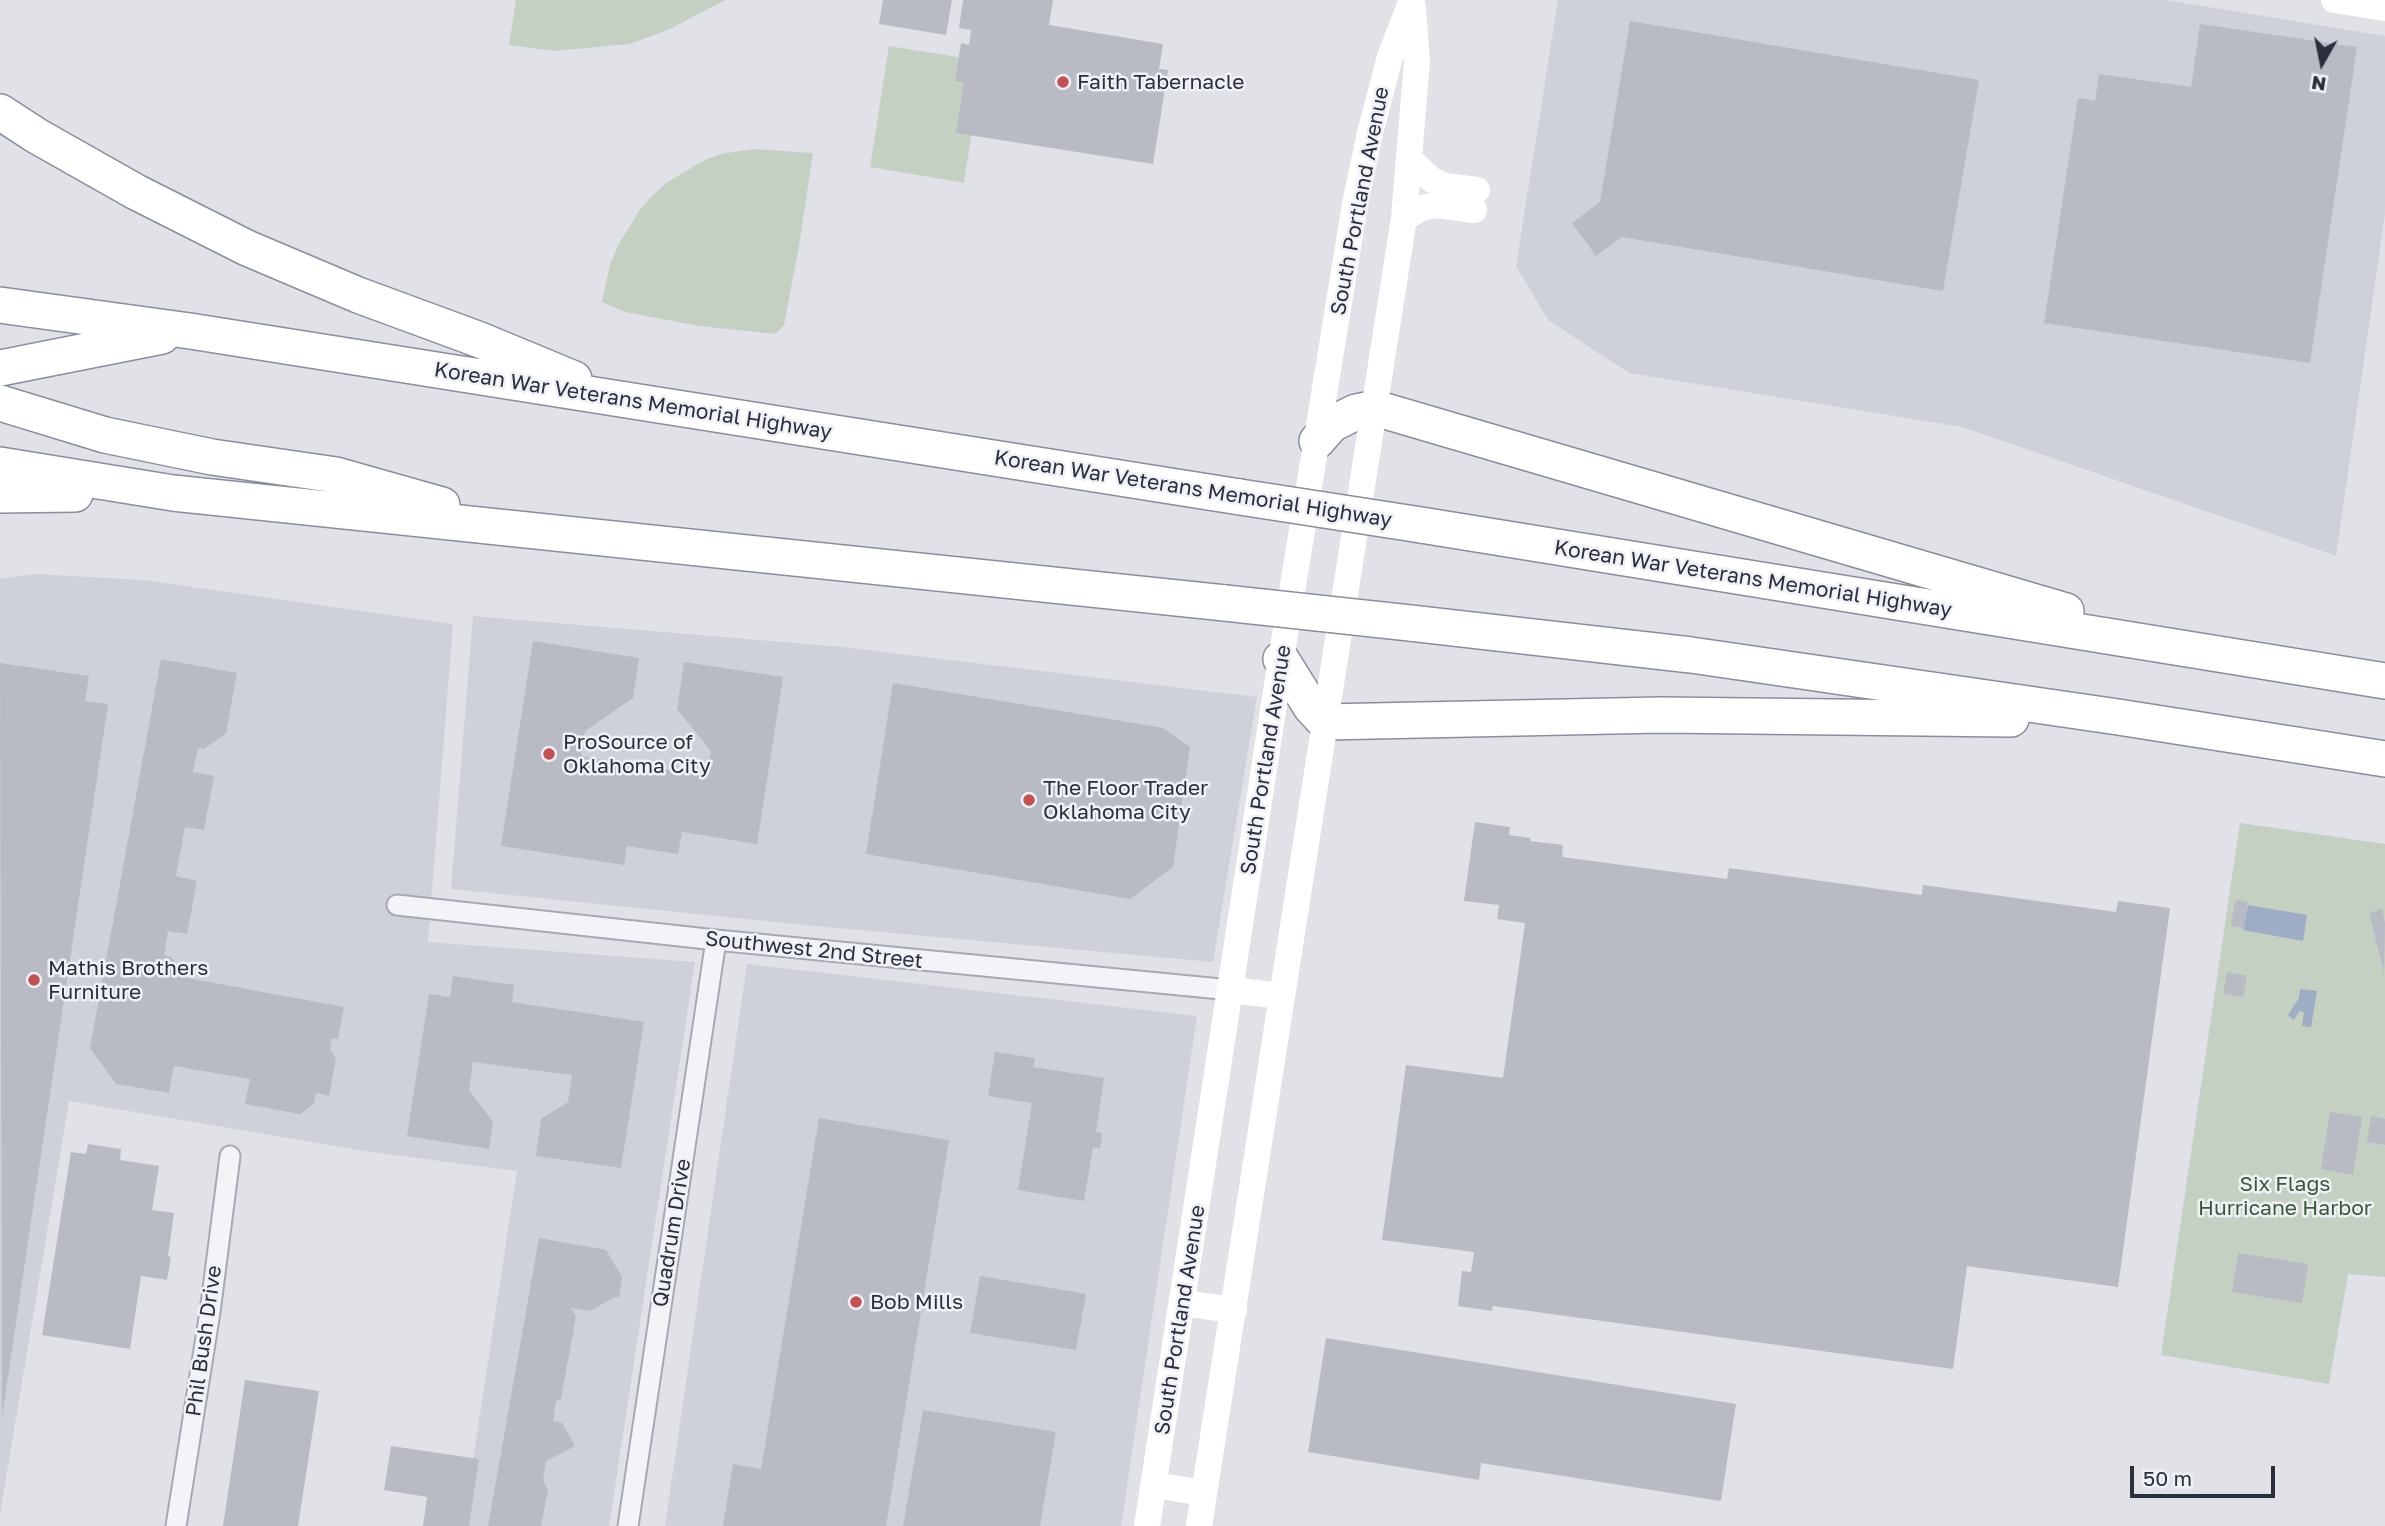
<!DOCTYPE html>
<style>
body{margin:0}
#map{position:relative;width:2385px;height:1526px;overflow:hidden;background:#e0e2e8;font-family:"Golos Text",sans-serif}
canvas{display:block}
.north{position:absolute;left:2287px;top:28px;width:70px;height:70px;-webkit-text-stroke:5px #f0f1f6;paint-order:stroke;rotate:189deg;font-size:19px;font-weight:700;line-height:28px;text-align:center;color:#2a2f3e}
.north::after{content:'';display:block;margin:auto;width:24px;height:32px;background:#2a2f3e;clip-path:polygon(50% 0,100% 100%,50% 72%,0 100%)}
.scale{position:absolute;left:2130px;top:1466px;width:145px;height:32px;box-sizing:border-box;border:4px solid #2a2f3e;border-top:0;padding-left:9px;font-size:21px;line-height:24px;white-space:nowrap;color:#2a2f3e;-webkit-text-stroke:5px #f0f1f6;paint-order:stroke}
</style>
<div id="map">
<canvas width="2385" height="1526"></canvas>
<div class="north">N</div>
<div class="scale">50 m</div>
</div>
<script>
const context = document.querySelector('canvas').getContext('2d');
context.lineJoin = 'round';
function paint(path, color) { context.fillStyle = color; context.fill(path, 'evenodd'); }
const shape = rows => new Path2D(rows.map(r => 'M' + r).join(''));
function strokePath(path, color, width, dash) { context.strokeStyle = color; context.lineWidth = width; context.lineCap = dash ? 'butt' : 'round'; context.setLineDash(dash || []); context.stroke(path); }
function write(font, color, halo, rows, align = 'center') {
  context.font = font + ' "Golos Text",sans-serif'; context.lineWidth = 5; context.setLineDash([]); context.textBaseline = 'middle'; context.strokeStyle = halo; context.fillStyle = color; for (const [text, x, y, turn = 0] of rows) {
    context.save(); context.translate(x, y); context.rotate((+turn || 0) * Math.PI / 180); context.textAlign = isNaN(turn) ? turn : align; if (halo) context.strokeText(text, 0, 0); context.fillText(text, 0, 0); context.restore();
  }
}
const built = shape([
 [1558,0,2166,0,2385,36,2385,214,2336,556,1962,427,1629,373,1548,320,1516,266],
 [35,574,143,580,453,624,428,942,695,962,609,1526,463,1526,517,1171,371,1152,69,1101,0,1513,0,579],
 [473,616,842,647,1257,697,1213,962,815,926,451,889],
 [747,964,1197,1016,1121,1526,665,1526]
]);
const green = shape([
 [516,0,725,0,670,29,630,44,554,51,509,45],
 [889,46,983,61,964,183,870,167],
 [753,149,813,153,799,246,784,325,775,334,699,326,625,312,602,302,610,264,619,244,639,211,651,197,666,183,705,160,721,154],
 [2240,823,2385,844,2385,1277,2348,1274,2329,1384,2161,1355]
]);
const water = shape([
 [2248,905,2307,915,2303,941,2243,930],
 [2300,989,2317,991,2311,1027,2302,1026,2304,1012,2299,1011,2294,1020,2288,1015,2299,998]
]);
const building = shape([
 [883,0,952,0,946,35,879,24],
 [963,0,1053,0,1049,25,1163,44,1159,69,1168,70,1153,164,956,133,964,82,955,81,961,43,969,45,971,30,959,28],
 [1630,21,1979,80,1943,291,1622,237,1596,256,1572,223,1600,202],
 [2200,24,2357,47,2310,363,2044,323,2078,98,2095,101,2099,74,2191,87],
 [533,641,639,658,633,698,585,731,581,756,707,776,711,751,677,709,684,662,783,677,757,844,682,832,678,854,627,846,624,865,501,846],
 [161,659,237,673,226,733,204,749,198,748,193,772,214,776,204,830,185,827,176,876,197,881,187,934,168,931,164,955,171,957,187,978,344,1007,338,1039,332,1038,330,1050,336,1058,329,1096,316,1093,314,1104,300,1114,245,1104,250,1079,174,1066,169,1093,116,1084,90,1048],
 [0,663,89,676,85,701,108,704,2,1417],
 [893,683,1163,728,1190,747,1173,867,1130,899,866,854],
 [1475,822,1510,827,1509,835,1530,838,1530,841,1563,845,1562,857,1727,879,1729,868,1922,895,1923,885,2116,912,2118,901,2170,908,2118,1287,1967,1266,1953,1369,1493,1306,1492,1311,1458,1306,1462,1271,1471,1272,1474,1252,1382,1240,1406,1065,1503,1078,1525,923,1497,919,1499,905,1464,901],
 [2239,900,2248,902,2244,928,2231,926,2235,901],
 [2382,909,2385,923,2384,973,2369,913],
 [2227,972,2247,976,2243,997,2223,994],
 [453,976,514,985,512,1002,644,1022,621,1168,536,1156,541,1119,568,1102,572,1075,473,1062,469,1090,493,1122,489,1149,407,1136,429,994,450,997],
 [995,1052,1035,1058,1033,1067,1104,1078,1096,1132,1102,1133,1100,1148,1093,1147,1084,1201,1018,1190,1032,1103,988,1096],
 [2330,1112,2362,1117,2353,1175,2321,1169],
 [2371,1116,2385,1119,2385,1145,2367,1142],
 [819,1118,949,1140,886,1526,723,1526,733,1464,761,1469],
 [88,1144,121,1149,120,1160,159,1166,152,1210,174,1213,168,1256,171,1257,167,1280,141,1276,130,1349,42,1335,71,1152,86,1154],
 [539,1238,606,1250,622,1277,619,1297,615,1297,590,1311,571,1308,576,1316,561,1399,556,1401,553,1421,562,1423,575,1446,546,1461,543,1481,548,1490,541,1526,488,1526],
 [2238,1253,2308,1264,2302,1303,2232,1292],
 [980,1276,1086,1294,1076,1350,970,1333],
 [1326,1338,1736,1404,1721,1501,1481,1463,1479,1480,1308,1452],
 [245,1380,319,1391,298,1526,223,1526],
 [923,1410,1056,1432,1040,1526,903,1526],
 [391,1446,479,1459,469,1526,423,1526,427,1497,384,1490]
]);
const street = shape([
 [397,905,716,940,1231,990],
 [176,1526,210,1312,230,1156],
 [628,1526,716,940]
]);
const secondary = shape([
 [2334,0,2385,8],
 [1410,160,1432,180,1445,186,1477,190],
 [1404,218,1422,208,1437,205,1474,210],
 [1231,990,1282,996],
 [1182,1303,1234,1310],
 [1154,1485,1204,1493],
 [1147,1526,1281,659,1355,204,1370,133,1390,57,1412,0],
 [1199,1526,1404,218,1417,61,1413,8]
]);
const highway = shape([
 [0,112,37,136,136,192,247,248,358,295,480,340,574,379],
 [0,305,190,331,1240,497],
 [0,368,162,336],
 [0,403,105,435,212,457,336,475,442,505],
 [1317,441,1332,424,1356,412,1375,408,2066,611],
 [0,465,173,493,1225,603],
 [0,495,75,494],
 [1421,525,2385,681],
 [1410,623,1691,655,2118,717,2385,759],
 [1281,659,1311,707,1325,722,1661,715,2011,719]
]);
const highwayBridge = shape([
 [1240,497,1421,525],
 [1225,603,1410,623]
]);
const markers = [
 [1063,82,7,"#c35052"],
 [549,754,7,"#c35052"],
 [1029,800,7,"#c35052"],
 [34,980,7,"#c35052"],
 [856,1302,7,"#c35052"]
];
const poiNames = [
 ["Faith Tabernacle",1077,82],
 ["ProSource of",563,742],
 ["Oklahoma City",563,766],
 ["The Floor Trader",1043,788],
 ["Oklahoma City",1043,812],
 ["Mathis Brothers",48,968],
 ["Furniture",48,992],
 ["Bob Mills",870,1302]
];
const streetNames = [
 ["South Portland Avenue",1360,201,-79],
 ["Korean War Veterans Memorial Highway",633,401,9],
 ["Korean War Veterans Memorial Highway",1193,489,9],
 ["Korean War Veterans Memorial Highway",1753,579,9],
 ["South Portland Avenue",1266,760,-81],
 ["Southwest 2nd Street",814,950,6],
 ["Quadrum Drive",672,1233,-81],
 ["South Portland Avenue",1180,1320,-81],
 ["Phil Bush Drive",204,1341,-82]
];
const parkNames = [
 ["Six Flags",2285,1184],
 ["Hurricane Harbor",2285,1208]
];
paint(built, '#cfd1da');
paint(green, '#c4d1c2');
paint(water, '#9eacc5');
paint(building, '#b8bbc4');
strokePath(street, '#a6a9b2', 23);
strokePath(highway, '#898e9d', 38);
strokePath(street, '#f3f4f7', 19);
strokePath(secondary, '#fff', 26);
strokePath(highway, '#fff', 35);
strokePath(highwayBridge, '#898e9d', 38, []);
strokePath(highwayBridge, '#fff', 35);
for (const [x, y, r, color] of markers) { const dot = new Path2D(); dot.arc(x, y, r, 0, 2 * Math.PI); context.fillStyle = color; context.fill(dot); strokePath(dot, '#f0f1f6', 2.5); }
write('21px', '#2a2f3e', '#f0f1f6', poiNames, 'left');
write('21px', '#2a2f3e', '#f0f1f6', streetNames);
write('21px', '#3b5939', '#f0f1f6', parkNames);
</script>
